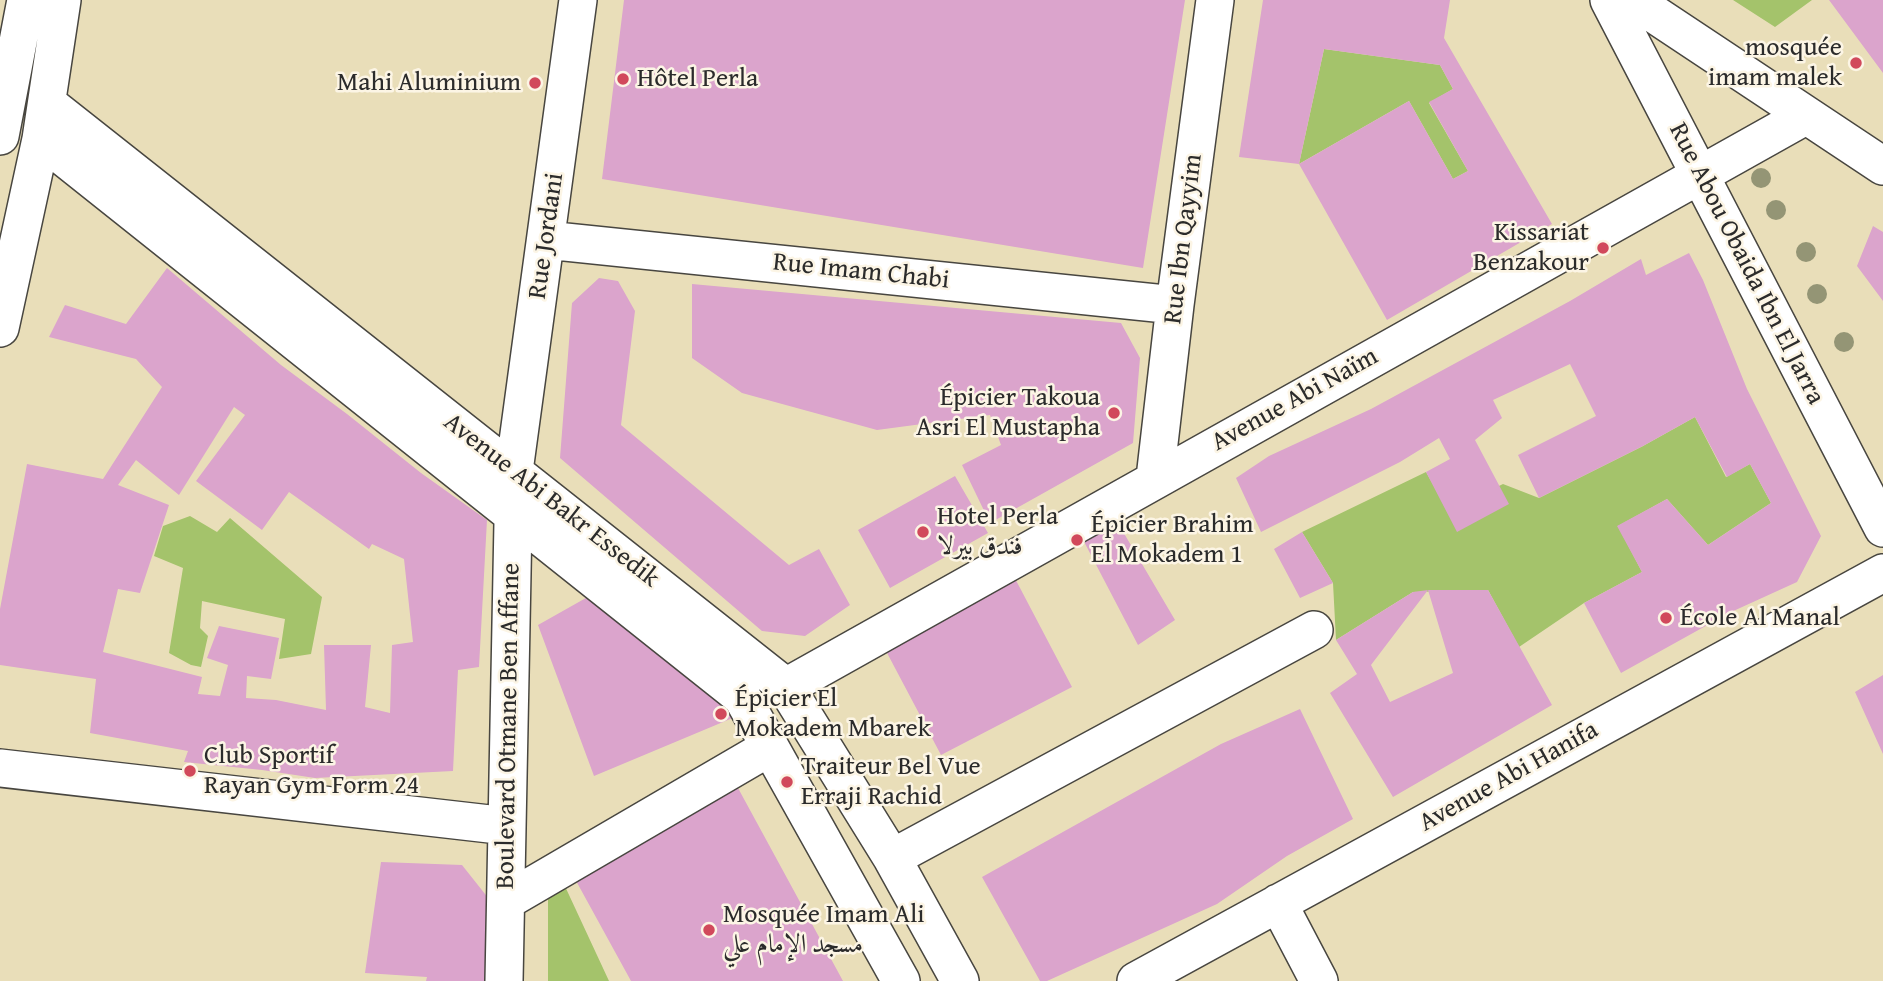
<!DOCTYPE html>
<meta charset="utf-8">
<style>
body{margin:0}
canvas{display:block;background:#e9deb9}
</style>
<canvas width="1883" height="981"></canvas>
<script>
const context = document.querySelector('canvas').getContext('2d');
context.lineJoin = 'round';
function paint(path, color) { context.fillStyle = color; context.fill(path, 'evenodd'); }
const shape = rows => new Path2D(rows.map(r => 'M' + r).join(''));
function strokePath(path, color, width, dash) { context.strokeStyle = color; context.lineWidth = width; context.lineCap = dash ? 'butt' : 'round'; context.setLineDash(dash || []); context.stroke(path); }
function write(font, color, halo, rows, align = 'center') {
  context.font = font + ' "Gentium Book Plus",Amiri,serif'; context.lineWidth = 5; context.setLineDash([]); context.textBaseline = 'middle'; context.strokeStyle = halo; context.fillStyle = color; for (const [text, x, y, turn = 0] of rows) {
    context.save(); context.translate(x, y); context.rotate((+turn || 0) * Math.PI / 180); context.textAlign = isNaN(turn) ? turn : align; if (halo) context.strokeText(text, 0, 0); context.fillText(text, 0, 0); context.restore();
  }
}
const green = shape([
 [1733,0,1812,0,1775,27],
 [1324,49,1440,65,1453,89,1429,103,1468,171,1453,179,1409,101,1299,164],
 [1695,417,1726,477,1750,464,1771,503,1708,545,1667,499,1618,526,1642,572,1584,603,1519,647,1488,590,1413,592,1336,640,1333,583,1302,532,1426,472,1448,511,1503,484,1539,498,1643,446],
 [190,516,217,532,230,518,322,597,311,654,279,659,285,619,202,601,200,628,208,636,201,667,191,665,169,653,183,568,154,556,163,526],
 [563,882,609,981,548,981,548,888]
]);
const building = shape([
 [624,0,1185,0,1143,268,602,179],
 [1263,0,1450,0,1444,38,1552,224,1387,320,1299,164,1409,101,1453,179,1468,171,1429,102,1453,89,1440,65,1324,49,1299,164,1239,157],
 [1829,0,1883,0,1883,73],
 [1873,226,1883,232,1883,301,1857,266],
 [1689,253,1703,280,1747,389,1821,536,1797,582,1729,613,1621,673,1584,603,1642,572,1617,526,1667,499,1708,545,1771,503,1750,464,1727,477,1695,417,1643,446,1539,498,1518,455,1596,416,1570,364,1493,400,1502,418,1475,440,1509,504,1457,532,1426,472,1450,459,1439,438,1400,462,1261,532,1236,478,1269,456,1371,409,1570,301,1641,259,1646,275],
 [167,268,281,365,347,414,421,473,487,520,479,667,458,670,453,771,315,778,262,770,184,762,188,751,90,733,96,679,0,665,0,609,27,464,103,479,162,387,136,359,49,337,65,305,126,324],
 [234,407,245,415,196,481,262,530,289,492,369,549,372,544,404,559,413,642,392,645,390,713,365,707,371,645,324,645,326,710,276,700,246,698,247,676,271,679,279,638,219,626,207,658,228,665,220,696,198,694,202,677,103,652,118,589,140,593,169,505,118,485,136,460,179,495],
 [599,278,618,281,635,311,621,425,789,565,819,549,850,605,805,636,762,631,560,458,572,303],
 [692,284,1121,323,1140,358,1133,443,990,523,962,465,1001,445,990,415,877,430,742,393,692,358],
 [955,476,988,533,890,588,858,530],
 [1112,513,1175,620,1138,645,1080,534],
 [1302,532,1333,583,1300,598,1274,549],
 [1009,567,1072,687,941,755,886,651],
 [1428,590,1488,590,1552,705,1393,797,1330,693,1357,674,1336,640,1413,592,1428,590,1371,665,1390,702,1453,673],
 [593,594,713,679,735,717,594,776,538,625],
 [1883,675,1883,754,1855,692],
 [1300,709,1353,819,1287,856,1217,904,1047,981,1040,981,982,877,1221,744],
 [738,788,843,981,631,981,575,879],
 [381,862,462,865,489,899,488,981,426,981,427,977,365,973]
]);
const minor = shape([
 [1609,0,1883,528],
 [1633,0,1883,166],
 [47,103,786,687,892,858,960,981],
 [0,136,26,0],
 [41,139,742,697,901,981],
 [546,240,1175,305],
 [0,328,41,139,62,0],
 [1155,478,1175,305,1215,0],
 [786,687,1805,116],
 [0,768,507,826],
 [892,858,1314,630],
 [506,901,770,747],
 [1278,903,1319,981],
 [504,981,514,471,578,0],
 [1136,981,1883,573]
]);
const trees = [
 [1761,178],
 [1776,210],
 [1806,252],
 [1817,294],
 [1844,342]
];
const markers = [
 [1856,63,7,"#d1495b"],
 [623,79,7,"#d1495b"],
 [535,83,7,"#d1495b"],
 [1603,248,7,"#d1495b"],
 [1114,413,7,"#d1495b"],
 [923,532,7,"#d1495b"],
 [1077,540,7,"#d1495b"],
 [1666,618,7,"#d1495b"],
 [721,714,7,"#d1495b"],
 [190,771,7,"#d1495b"],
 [787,782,7,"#d1495b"],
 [709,930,7,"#d1495b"]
];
const poiNames = [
 ["mosquée",1842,48,"right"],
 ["imam malek",1842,78,"right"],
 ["Hôtel Perla",637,79],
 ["Mahi Aluminium",521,83,"right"],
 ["Kissariat",1589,233,"right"],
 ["Benzakour",1589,263,"right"],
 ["Épicier Takoua",1100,398,"right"],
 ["Asri El Mustapha",1100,428,"right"],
 ["Hotel Perla",937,517],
 ["فندق بيرلا",937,547],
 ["Épicier Brahim",1091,525],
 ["El Mokadem 1",1091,555],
 ["École Al Manal",1680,618],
 ["Épicier El",735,699],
 ["Mokadem Mbarek",735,729],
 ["Club Sportif",204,756],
 ["Rayan Gym Form 24",204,786],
 ["Traiteur Bel Vue",801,767],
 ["Erraji Rachid",801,797],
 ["Mosquée Imam Ali",723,915],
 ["مسجد الإمام علي",723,945]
];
const streetNames = [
 ["Rue Jordani",547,236,-82],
 ["Rue Ibn Qayyim",1184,239,-83],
 ["Rue Abou Obaida Ibn El Jarra",1746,264,63],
 ["Rue Imam Chabi",861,272,6],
 ["Avenue Abi Naïm",1295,400,-29],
 ["Avenue Abi Bakr Essedik",551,501,38],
 ["Boulevard Otmane Ben Affane",509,726,-89],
 ["Avenue Abi Hanifa",1509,777,-29]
];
paint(green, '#a4c36b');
paint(building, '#dba4cc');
strokePath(minor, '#484640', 40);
strokePath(minor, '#fff', 37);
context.fillStyle = '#949575';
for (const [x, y] of trees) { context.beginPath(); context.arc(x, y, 10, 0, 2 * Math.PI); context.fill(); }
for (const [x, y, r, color] of markers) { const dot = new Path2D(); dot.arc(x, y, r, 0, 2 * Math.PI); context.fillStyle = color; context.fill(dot); strokePath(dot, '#fcf5e5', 2.5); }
write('26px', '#2b2b2b', '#fcf5e5', poiNames, 'left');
write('26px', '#2b2b2b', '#fcf5e5', streetNames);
</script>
